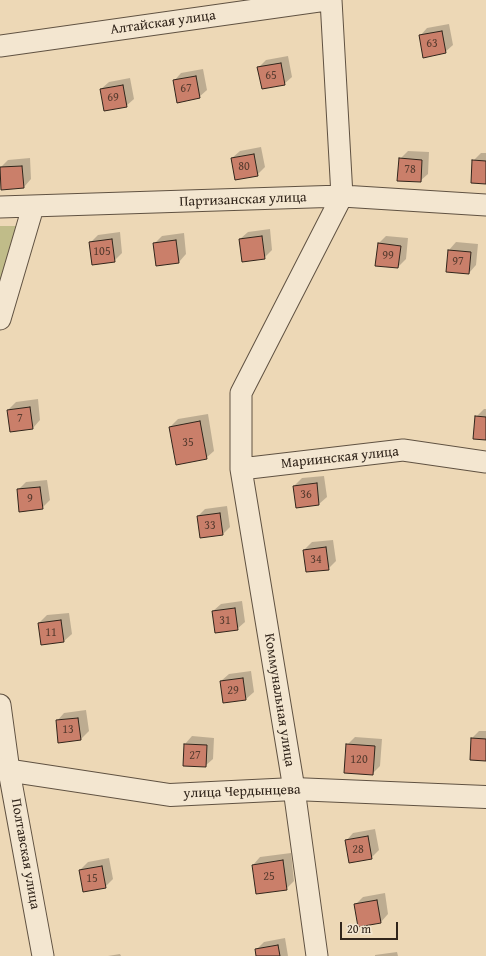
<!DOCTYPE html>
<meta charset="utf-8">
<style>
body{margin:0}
#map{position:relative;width:486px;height:956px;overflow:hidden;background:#edd8b6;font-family:"Gentium Book Plus",serif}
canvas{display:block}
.scale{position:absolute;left:340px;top:922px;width:58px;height:18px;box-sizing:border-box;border:2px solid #31251b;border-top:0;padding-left:5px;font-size:12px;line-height:14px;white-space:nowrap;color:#31251b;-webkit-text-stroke:3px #f3e6d0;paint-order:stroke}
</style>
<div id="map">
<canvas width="486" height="956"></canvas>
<div class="scale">20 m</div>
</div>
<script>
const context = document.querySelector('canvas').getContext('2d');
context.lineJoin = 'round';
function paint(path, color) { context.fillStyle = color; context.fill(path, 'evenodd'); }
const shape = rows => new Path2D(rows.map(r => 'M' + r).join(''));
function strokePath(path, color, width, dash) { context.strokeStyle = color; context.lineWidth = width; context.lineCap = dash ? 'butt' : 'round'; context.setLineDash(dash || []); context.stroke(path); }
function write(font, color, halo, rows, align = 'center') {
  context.font = font + ' "Gentium Book Plus",serif'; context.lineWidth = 4; context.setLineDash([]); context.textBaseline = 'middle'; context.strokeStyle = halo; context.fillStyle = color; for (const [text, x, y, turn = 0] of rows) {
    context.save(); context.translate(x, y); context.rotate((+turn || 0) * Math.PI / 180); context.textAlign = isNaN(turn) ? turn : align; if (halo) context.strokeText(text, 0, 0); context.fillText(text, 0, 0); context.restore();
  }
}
const green = shape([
 [0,226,19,226,0,281]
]);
const shadow = shape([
 [449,24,453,45,445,52,420,36,427,28],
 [288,56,292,77,284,84,259,67,266,60],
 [203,69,207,90,199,97,174,81,181,73],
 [130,78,134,99,126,106,101,89,109,82],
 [261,147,265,167,257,175,232,158,240,151],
 [408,151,429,152,428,174,420,181,400,159],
 [481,153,486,153,486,183,473,161],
 [30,158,31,179,24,187,2,189,0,168,8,160],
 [270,229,272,250,264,258,240,239,248,232],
 [120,232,122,253,114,261,90,243,98,235],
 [184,233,186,254,179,262,154,244,162,236],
 [386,236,408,238,406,259,398,267,378,244],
 [456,242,478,244,476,265,469,273,447,271,449,250],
 [38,399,40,420,33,428,8,410,16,402],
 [484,409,486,409,486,439,476,417],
 [208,414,214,451,206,458,170,427,178,419],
 [324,476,327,497,319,504,294,486,302,478],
 [47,480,50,500,42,508,18,490,26,482],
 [227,506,230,527,222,535,198,516,205,509],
 [333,540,336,561,328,569,304,550,312,542],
 [242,601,245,622,237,629,213,611,221,604],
 [69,613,72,634,64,641,39,623,47,615],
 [251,671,254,692,246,699,221,681,229,674],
 [86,710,89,731,81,739,59,742,57,721,64,713],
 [479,731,486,731,486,760,472,738],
 [192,736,214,738,213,759,205,766,185,744],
 [355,737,382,739,380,766,372,774,347,745],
 [375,829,379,850,371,858,346,841,353,833],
 [291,853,294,881,286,889,253,865,260,857],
 [109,858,113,879,105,887,80,870,88,862],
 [385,893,388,914,381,922,355,905,363,897],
 [285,938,288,956,257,956,256,950,264,942],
 [397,952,398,956,375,956,375,955],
 [120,954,121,956,108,956]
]);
const building = shape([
 [442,31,446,53,423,58,419,35,442,31],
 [281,63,285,85,262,89,257,67,281,63],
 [196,76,200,98,177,103,173,80,196,76],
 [123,85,127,107,104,111,100,89,123,85],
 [254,154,258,176,235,180,231,158,254,154],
 [399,158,422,160,421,182,397,181,399,158],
 [472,160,486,161,486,184,471,183,472,160],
 [22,166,24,188,1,190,0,167,22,166],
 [262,236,265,259,242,262,239,239,262,236],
 [112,239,115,262,92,265,89,242,112,239],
 [176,240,179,263,156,266,153,243,176,240],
 [378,243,401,246,398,268,375,266,378,243],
 [448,250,471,252,469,274,446,272,448,250],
 [30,407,33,429,10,432,7,410,30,407],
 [475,416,486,417,486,440,473,439,475,416],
 [200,421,207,459,176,465,169,427,200,421],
 [317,483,319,505,296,508,293,486,317,483],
 [40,487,43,509,19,512,17,489,40,487],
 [220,513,223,535,200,538,197,516,220,513],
 [326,547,329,570,306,572,303,550,326,547],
 [235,608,238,630,215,633,212,611,235,608],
 [61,620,64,642,41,645,38,623,61,620],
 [243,678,246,700,223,703,220,681,243,678],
 [78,718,81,740,58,743,56,720,78,718],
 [471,738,486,739,486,761,470,760,471,738],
 [184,744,207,745,206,767,183,766,184,744],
 [346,744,375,746,373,775,344,773,346,744],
 [368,836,372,859,349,863,345,840,368,836],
 [283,860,287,890,256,894,252,865,283,860],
 [102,866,106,888,83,892,79,870,102,866],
 [377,900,381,923,358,927,354,904,377,900],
 [278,945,280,956,256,956,255,949,278,945]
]);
const minor = shape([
 [0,46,326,0],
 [0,207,342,196,486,205],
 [0,319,33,207],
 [241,469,403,450,486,462],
 [0,705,9,771,43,956],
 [317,956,294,789,241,469,241,393,342,196,331,0]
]);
const tertiary = shape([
 [0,769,170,795,294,789,486,797]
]);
const numberNames = [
 ["63",432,44],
 ["65",271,76],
 ["67",186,89],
 ["69",113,98],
 ["80",244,167],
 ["78",410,170],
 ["105",102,252],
 ["99",388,256],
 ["97",458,262],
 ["7",20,419],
 ["35",188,443],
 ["36",306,495],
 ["9",30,499],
 ["33",210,526],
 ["34",316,560],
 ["31",225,621],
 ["11",51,633],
 ["29",233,691],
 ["13",68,730],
 ["27",195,756],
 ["120",359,760],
 ["28",358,850],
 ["25",269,877],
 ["15",92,879]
];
const streetNames = [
 ["Алтайская улица",163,23,-8],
 ["Партизанская улица",243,200,-2],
 ["Мариинская улица",340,458,-6],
 ["Коммунальная улица",279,700,81],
 ["улица Чердынцева",242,792,-2],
 ["Полтавская улица",25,854,80]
];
paint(green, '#c0bc89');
paint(shadow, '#0003');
paint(building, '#ca7f6a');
strokePath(building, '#31251b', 1);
strokePath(minor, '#605242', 23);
strokePath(tertiary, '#605242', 24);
strokePath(minor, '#f3e6d0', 21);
strokePath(tertiary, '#f3e6d0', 22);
write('12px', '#573c2f', null, numberNames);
write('14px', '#31251b', '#f3e6d0', streetNames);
</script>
